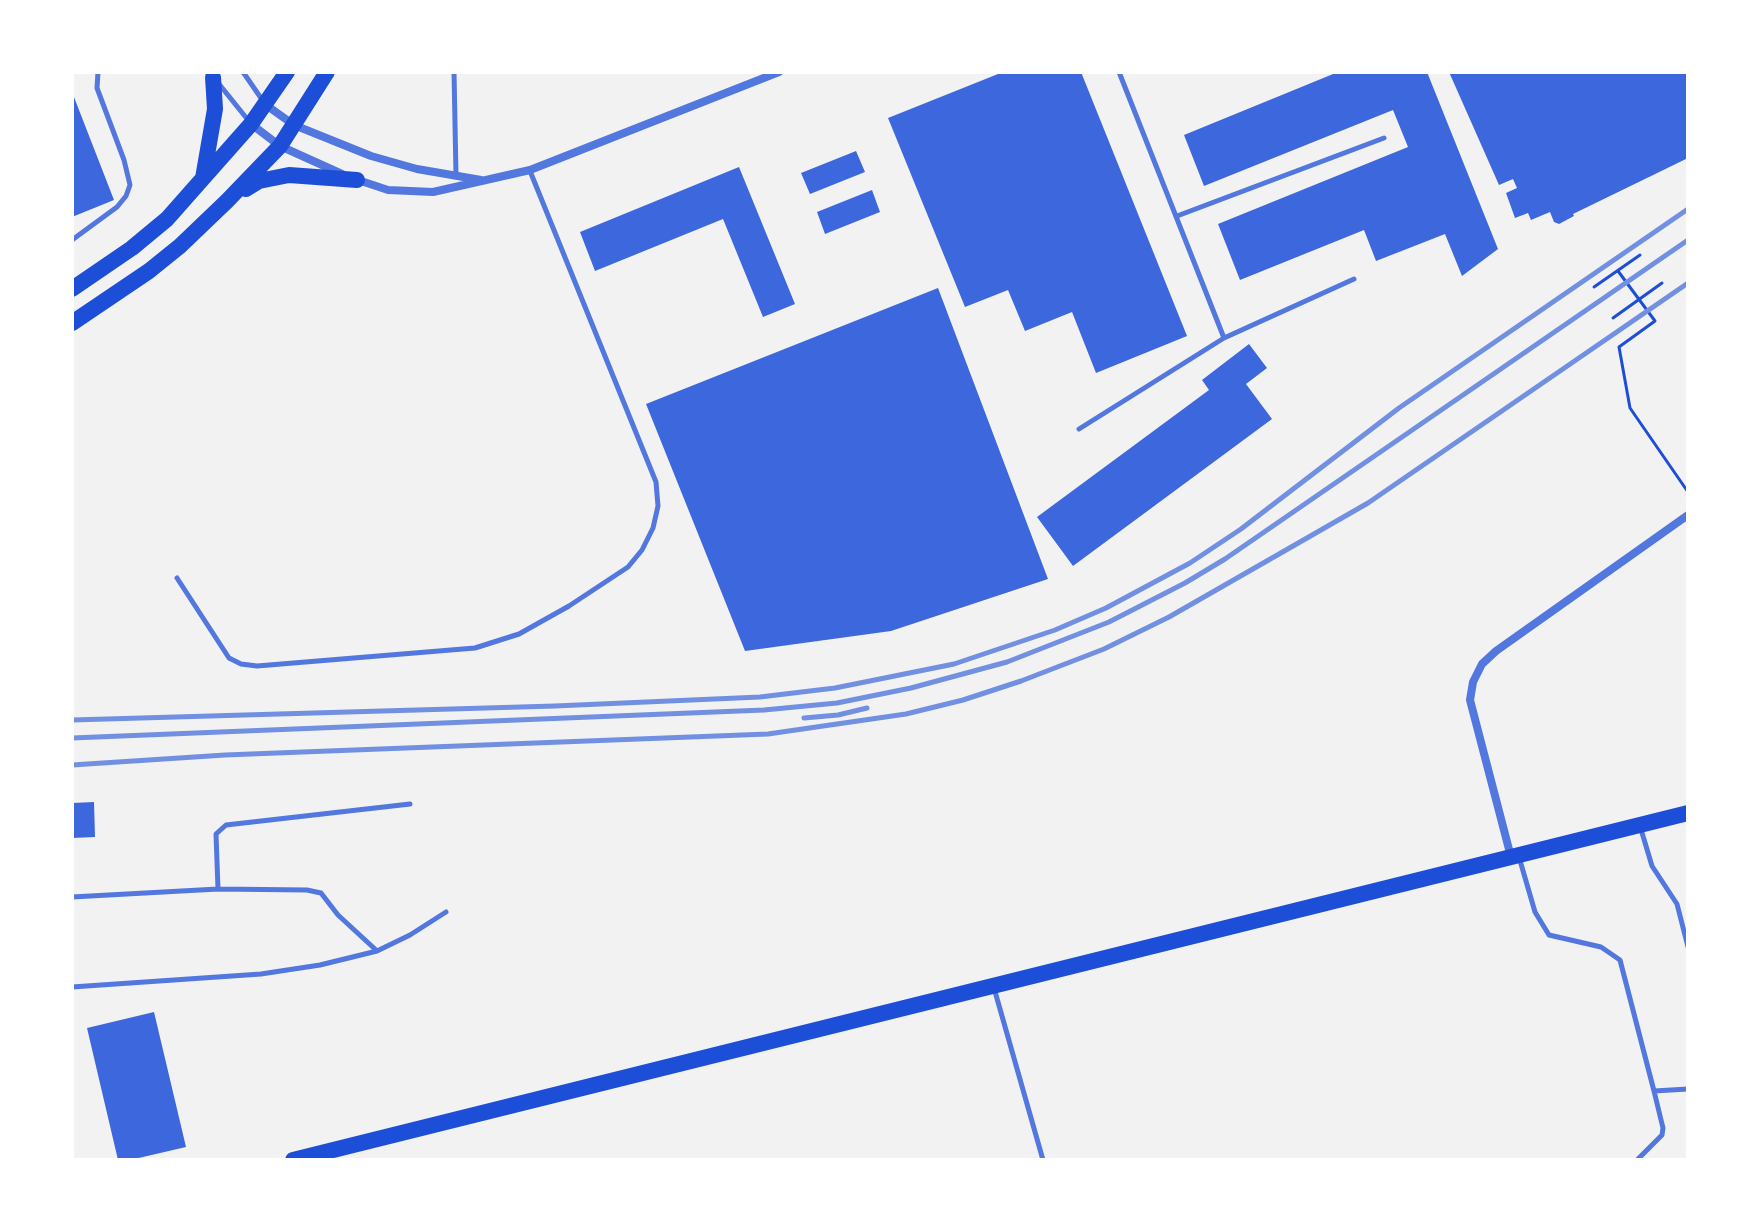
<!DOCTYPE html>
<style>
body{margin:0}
#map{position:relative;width:1760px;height:1232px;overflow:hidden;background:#f2f2f2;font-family:Rubik,sans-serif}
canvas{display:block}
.frame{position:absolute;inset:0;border:74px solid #fff;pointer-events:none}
</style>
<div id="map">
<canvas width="1760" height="1232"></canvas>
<div class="frame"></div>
</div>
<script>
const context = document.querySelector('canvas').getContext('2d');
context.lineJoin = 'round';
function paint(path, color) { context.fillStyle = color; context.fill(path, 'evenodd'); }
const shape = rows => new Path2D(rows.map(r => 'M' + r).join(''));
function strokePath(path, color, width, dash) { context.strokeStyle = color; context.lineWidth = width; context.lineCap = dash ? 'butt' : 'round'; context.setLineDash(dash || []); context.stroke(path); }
const building = shape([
 [1003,72,1081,72,1187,336,1096,373,1072,312,1025,331,1008,290,965,307,888,118],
 [1338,72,1427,72,1498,249,1462,276,1445,234,1376,261,1364,230,1240,280,1218,224,1408,147,1393,110,1204,186,1184,135],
 [1449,72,1688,72,1688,158,1573,214,1574,216,1559,224,1554,222,1550,212,1531,220,1528,213,1515,218,1506,193,1517,188,1513,179,1499,185],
 [72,92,114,200,72,217],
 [856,151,865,172,810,194,801,173],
 [739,167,795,304,763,317,723,219,595,271,580,232],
 [872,190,880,212,825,234,817,212],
 [938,288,1048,579,891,631,745,651,646,404],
 [1249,344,1267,368,1246,384,1272,419,1073,566,1037,517,1209,390,1202,380],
 [94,802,95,837,72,838,72,803],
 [154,1012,186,1147,130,1160,118,1160,87,1028]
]);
const path = shape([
 [1618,271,1655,321,1619,347,1630,408,1688,492],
 [1594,287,1640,255],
 [1613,318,1662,283]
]);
const service = shape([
 [243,72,263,101],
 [454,72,456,175],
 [1119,72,1224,338],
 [219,84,248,120],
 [1177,216,1384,138],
 [72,240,117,207,126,196,130,185,124,160,97,88,98,72],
 [1079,429,1224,338,1354,279],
 [177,578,229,658,241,664,257,666,475,648,519,634,569,606,628,567,642,550,653,528,658,506,656,482,530,171],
 [1640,826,1652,866,1677,904,1688,947],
 [1519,857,1535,912,1549,935,1601,947,1620,960,1654,1091,1688,1089],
 [218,889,216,834,226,825,410,804],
 [72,897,218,889,307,890,321,893,338,915,376,950],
 [72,987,261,974,320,965,377,951,410,935,446,912],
 [994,988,1043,1160],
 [1637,1160,1662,1135,1663,1128,1654,1091]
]);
const minor = shape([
 [266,105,294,125,371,156,417,169,481,180],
 [251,124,280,146,342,174],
 [355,179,388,190,433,192,530,170,779,72],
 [1511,857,1470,700,1473,682,1482,664,1496,651,1688,515]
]);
const primary = shape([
 [203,178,215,109,213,77],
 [246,189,259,181,289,175,357,180],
 [72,289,132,248,167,219,251,124,287,72],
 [72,323,149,271,180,246,227,201,280,146,327,72],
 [293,1160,1688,813]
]);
const rail = shape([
 [804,718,838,715,867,708],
 [72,720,555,706,760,697,835,688,954,664,1055,630,1106,608,1190,563,1241,529,1399,408,1688,209],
 [72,738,764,710,837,703,911,688,1007,662,1109,622,1185,583,1225,559,1688,240],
 [72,765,225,755,768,734,906,714,963,700,1021,681,1104,649,1169,617,1307,538,1368,503,1688,283]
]);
paint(building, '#3d67dc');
strokePath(path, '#1d4ed8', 3);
strokePath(service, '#5277de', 5);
strokePath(minor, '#5277de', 8);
strokePath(primary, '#1d4ed8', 16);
strokePath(rail, '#7290e2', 5);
</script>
